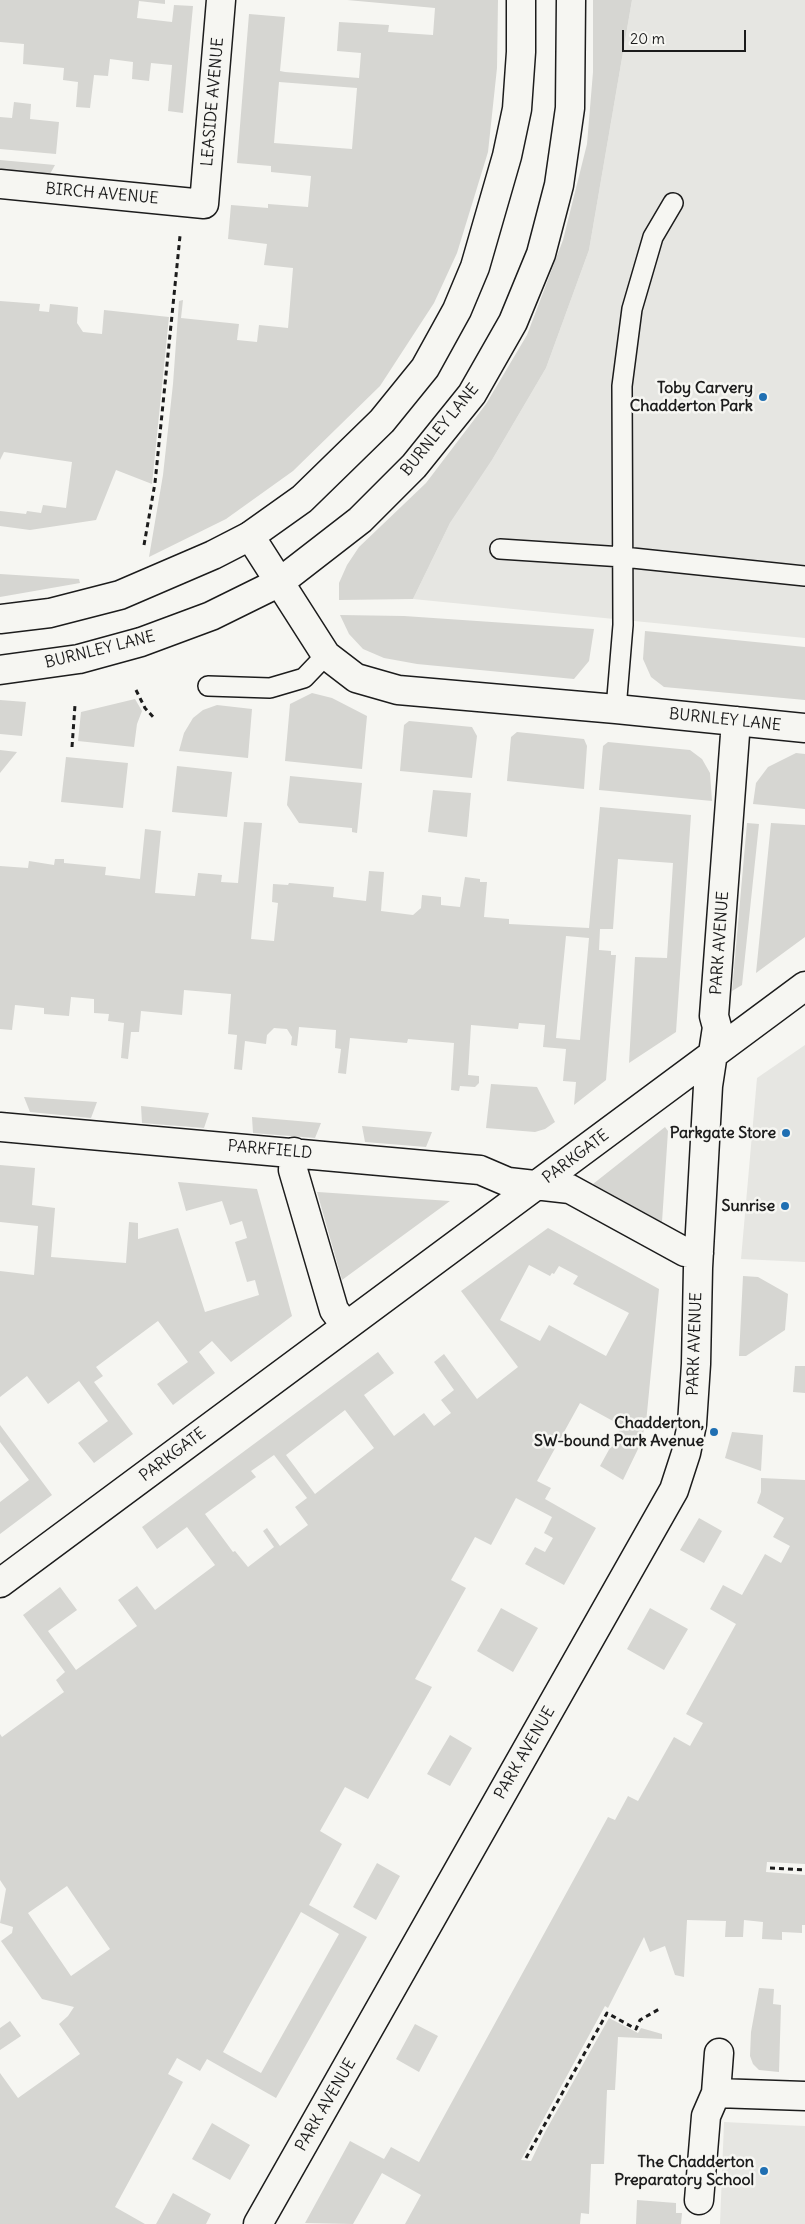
<!DOCTYPE html>
<style>
body{margin:0}
#map{position:relative;width:805px;height:2224px;overflow:hidden;background:#f6f6f2;font-family:Delius,sans-serif}
canvas{display:block}
.scale{position:absolute;left:622px;top:30px;width:124px;height:22px;box-sizing:border-box;border:2px solid #1c1c1c;border-top:0;padding-left:6px;font-size:15px;line-height:18px;white-space:nowrap;color:#1c1c1c;-webkit-text-stroke:4px #f6f6f2;paint-order:stroke}
</style>
<div id="map">
<canvas width="805" height="2224"></canvas>
<div class="scale">20 m</div>
</div>
<script>
const context = document.querySelector('canvas').getContext('2d');
context.lineJoin = 'round';
function paint(path, color) { context.fillStyle = color; context.fill(path, 'evenodd'); }
const shape = rows => new Path2D(rows.map(r => 'M' + r).join(''));
function strokePath(path, color, width, dash) { context.strokeStyle = color; context.lineWidth = width; context.lineCap = dash ? 'butt' : 'round'; context.setLineDash(dash || []); context.stroke(path); }
function write(font, color, halo, rows, align = 'center') {
  context.font = font + ' Delius,sans-serif'; context.lineWidth = 5; context.setLineDash([]); context.textBaseline = 'middle'; context.strokeStyle = halo; context.fillStyle = color; for (const [text, x, y, turn = 0] of rows) {
    context.save(); context.translate(x, y); context.rotate((+turn || 0) * Math.PI / 180); context.textAlign = isNaN(turn) ? turn : align; if (halo) context.strokeText(text, 0, 0); context.fillText(text, 0, 0); context.restore();
  }
}
const built = shape([
 [632,0,805,0,805,638,413,599,450,523,492,460,546,368,589,250],
 [805,1045,805,1262,741,1259,757,1078],
 [724,2122,805,2126,805,2224,720,2224]
]);
const green = shape([
 [0,0,165,0,165,4,139,1,137,18,172,22,174,5,193,6,183,113,168,111,172,65,151,63,149,81,132,79,133,62,110,59,108,76,94,75,90,108,76,107,78,82,63,80,64,68,23,64,24,44,0,42],
 [347,0,498,0,497,68,488,152,457,253,434,303,380,386,293,471,226,519,149,557,163,475,173,384,179,301,183,300,181,318,239,324,237,340,257,342,259,325,288,328,293,268,264,265,267,244,228,239,231,205,268,208,268,204,308,207,311,176,271,172,271,166,237,163,249,14,285,17,280,71,285,72,359,78,361,53,337,51,339,22,389,25,388,32,433,35,435,8],
 [279,82,357,88,352,149,274,143],
 [593,0,632,0,589,250,546,368,492,460,450,523,413,599,339,600,339,583,347,565,359,547,426,483,486,404,527,335,563,240,587,144,593,72],
 [14,102,31,104,30,119,59,122,56,154,0,149,0,117,12,118],
 [0,160,55,165,50,174,0,169],
 [0,301,40,304,39,311,49,312,50,304,78,307,77,323,83,332,102,334,104,310,169,317,152,484,116,470,96,520,30,530,0,526,0,511,26,514,27,511,41,513,43,505,66,508,72,462,4,452,0,460],
 [0,574,79,579,80,583,0,597],
 [340,615,404,616,594,629,589,661,574,679,417,664,384,658,363,649,349,634],
 [645,631,805,647,805,700,664,687,651,677,643,659],
 [312,693,332,698,367,716,362,769,285,761,290,704],
 [135,699,142,711,137,724,134,747,78,741,81,712],
 [0,700,26,702,22,736,0,734],
 [217,705,252,709,248,758,179,751,184,733,193,718,203,710],
 [409,721,472,727,477,736,472,778,400,771,404,725],
 [517,732,584,739,587,746,584,789,507,781,511,737],
 [608,742,690,750,702,759,710,773,712,801,599,790,603,746],
 [0,750,17,752,0,773],
 [796,753,805,754,805,809,753,804,756,783,768,767],
 [66,757,128,763,123,808,61,802],
 [177,766,232,772,227,817,172,812],
 [290,776,362,783,357,833,352,832,352,828,299,823,287,805],
 [433,790,471,793,467,837,428,832],
 [600,807,691,815,676,1032,629,1063,635,957,667,958,673,863,618,859,613,929,600,929,599,950,611,951,611,955,616,955,606,1080,574,1105,576,1082,563,1081,566,1049,543,1047,545,1025,519,1023,518,1029,471,1025,468,1075,479,1076,479,1083,475,1087,460,1086,459,1091,451,1090,454,1043,408,1039,407,1043,350,1038,346,1074,338,1073,341,1049,335,1048,336,1030,299,1027,297,1046,291,1045,292,1037,287,1029,274,1028,267,1035,266,1044,245,1041,242,1070,234,1069,237,1035,228,1034,231,994,184,990,182,1015,141,1011,139,1032,131,1032,128,1059,121,1058,124,1023,108,1021,109,1014,94,1013,94,999,71,997,69,1016,44,1014,44,1008,15,1005,12,1030,0,1029,0,866,28,868,29,861,54,865,55,859,64,859,64,863,106,867,105,875,140,879,145,829,161,831,155,893,195,896,198,873,222,875,221,882,238,883,244,822,262,823,251,939,274,941,278,903,272,902,273,884,288,885,289,883,334,887,333,897,366,901,369,871,384,872,381,911,413,915,421,908,422,895,441,897,441,905,460,907,465,877,480,879,480,882,487,882,484,917,509,919,509,924,589,928],
 [566,936,589,938,580,1040,556,1038],
 [747,823,759,824,742,985,732,991],
 [771,823,805,825,805,937,756,973],
 [491,1084,537,1087,555,1122,545,1129,535,1132,486,1128],
 [24,1097,97,1102,91,1118,30,1112],
 [141,1106,209,1113,204,1128,142,1123],
 [252,1117,321,1123,315,1138,253,1133],
 [362,1126,432,1132,426,1147,365,1142],
 [665,1127,668,1131,662,1222,593,1184],
 [0,1165,35,1168,32,1205,55,1208,51,1257,126,1263,129,1222,138,1223,138,1239,178,1228,205,1312,259,1295,255,1280,247,1282,235,1242,247,1238,242,1221,230,1225,222,1201,186,1211,178,1182,257,1189,292,1316,231,1362,212,1341,199,1352,215,1373,173,1405,157,1384,188,1362,158,1321,96,1367,103,1376,94,1382,133,1434,94,1463,78,1443,108,1421,79,1381,48,1404,27,1376,0,1397,0,1271,34,1275,38,1226,0,1222],
 [317,1192,318,1192,450,1201,342,1280],
 [548,1228,659,1289,646,1423,639,1447,623,1480,600,1466,622,1426,580,1403,537,1481,551,1488,545,1499,596,1528,564,1585,525,1564,535,1547,545,1552,553,1538,544,1533,552,1517,516,1498,491,1545,475,1537,451,1580,466,1588,415,1679,432,1687,368,1799,345,1787,320,1831,342,1844,309,1905,367,1937,276,2098,207,2059,200,2071,177,2058,168,2074,183,2082,115,2207,145,2224,0,2224,0,2073,18,2098,80,2054,59,2024,68,2016,74,2007,42,1999,1,1941,12,1933,13,1927,0,1923,6,1889,0,1880,0,1734,2,1737,64,1692,56,1680,65,1672,23,1615,60,1587,77,1610,48,1631,76,1670,137,1626,118,1600,137,1586,155,1610,215,1565,187,1527,157,1549,142,1527,378,1352,394,1373,364,1395,394,1436,424,1413,434,1426,451,1413,441,1400,454,1390,434,1362,444,1354,477,1399,518,1367,461,1291],
 [529,1265,550,1276,552,1273,554,1274,559,1266,578,1276,573,1284,629,1313,606,1356,549,1325,540,1341,500,1320],
 [345,1410,374,1448,315,1494,286,1455],
 [274,1455,307,1498,295,1507,308,1525,280,1546,267,1528,263,1531,274,1547,248,1567,235,1551,233,1552,205,1514,256,1477,251,1471],
 [67,1886,110,1949,71,1976,28,1913],
 [301,1912,339,1934,261,2073,223,2052],
 [743,1276,758,1277,788,1294,785,1330,746,1356,739,1356],
 [795,1366,805,1366,805,1393,793,1392],
 [0,1425,52,1495,0,1534,0,1502,29,1480,0,1442],
 [732,1432,763,1435,761,1471,725,1458],
 [761,1478,805,1480,805,1864,767,1862,766,1872,805,1875,805,1925,802,1925,802,1933,782,1932,782,1940,762,1939,763,1922,744,1920,743,1937,725,1937,726,1921,687,1920,684,1977,675,1975,665,1946,650,1952,644,1937,608,2008,605,2006,521,2160,531,2161,545,2132,609,2018,638,2033,641,2028,662,2034,662,2039,618,2037,615,2090,607,2090,604,2164,591,2164,589,2214,581,2213,580,2224,405,2224,421,2195,382,2173,353,2224,305,2223,350,2141,384,2159,391,2147,419,2162,608,1817,615,1820,628,1796,638,1801,674,1737,690,1746,703,1723,686,1714,736,1624,710,1609,723,1585,742,1595,765,1554,781,1563,790,1546,773,1537,784,1518,757,1503,761,1492],
 [699,1518,722,1531,704,1563,680,1550],
 [501,1608,538,1628,513,1672,477,1651],
 [650,1608,688,1629,664,1670,627,1649],
 [450,1735,472,1748,450,1786,427,1774],
 [377,1863,400,1876,376,1920,353,1907],
 [759,1988,774,1989,773,2004,781,2005,779,2072,759,2070,753,2064,750,2056,751,2032],
 [10,2021,21,2036,0,2050,0,2028],
 [415,2024,438,2036,419,2072,396,2059],
 [212,2123,250,2145,230,2180,192,2159],
 [173,2193,211,2214,206,2224,156,2224],
 [637,2200,676,2203,676,2213,682,2213,681,2224,636,2224]
]);
const path = shape([
 [144,545,155,483,180,236],
 [136,690,145,708,154,718],
 [72,747,75,705],
 [770,1868,805,1870],
 [526,2158,607,2013,636,2029,640,2020,661,2008]
]);
const service = shape([
 [500,549,623,557,805,576],
 [208,686,270,688,304,678,326,655],
 [616,709,623,625,622,386,632,309,653,237,673,203]
]);
const minor = shape([
 [0,184,204,204,221,0],
 [250,536,326,655,356,678,398,690,616,709,805,728],
 [0,1127,480,1170,508,1182,570,1189,685,1252,699,1253],
 [294,1152,293,1170,334,1310,346,1326],
 [0,1583,805,986],
 [716,2093,805,2096],
 [699,2200,706,2116,716,2093,719,2053],
 [258,2224,674,1490,686,1453,692,1424,696,1364,698,1268,708,1086,717,1027,714,1016,736,721]
]);
const tertiary = shape([
 [0,619,50,613,120,595,213,555,250,536,302,499,382,421,425,368,457,310,475,267,507,156,517,109,521,52,521,0],
 [0,670,79,659,141,642,211,616,280,582,360,520,414,466,472,394,513,322,541,254,559,185,570,108,571,0]
]);
const markers = [
 [763,397,5,"#1f6fb2"],
 [786,1133,5,"#1f6fb2"],
 [785,1206,5,"#1f6fb2"],
 [714,1432,5,"#1f6fb2"],
 [764,2171,5,"#1f6fb2"]
];
const streetNames = [
 ["LEASIDE AVENUE",213,102,-85],
 ["BIRCH AVENUE",102,194,5],
 ["BURNLEY LANE",440,430,-51],
 ["BURNLEY LANE",100,650,-14],
 ["BURNLEY LANE",725,720,6],
 ["PARK AVENUE",720,943,-86],
 ["PARKFIELD",270,1150,5],
 ["PARKGATE",576,1157,-37],
 ["PARK AVENUE",695,1344,-88],
 ["PARKGATE",173,1455,-37],
 ["PARK AVENUE",525,1753,-60],
 ["PARK AVENUE",326,2105,-60]
];
const poiNames = [
 ["Toby Carvery",753,388],
 ["Chadderton Park",753,406],
 ["Parkgate Store",776,1133],
 ["Sunrise",775,1206],
 ["Chadderton,",704,1423],
 ["SW-bound Park Avenue",704,1441],
 ["The Chadderton",754,2162],
 ["Preparatory School",754,2180]
];
paint(built, '#e6e6e2');
paint(green, '#d6d6d2');
strokePath(service, '#1c1c1c', 22);
strokePath(minor, '#1c1c1c', 31);
strokePath(tertiary, '#1c1c1c', 31);
strokePath(path, '#1c1c1c', 3, [5, 4]);
strokePath(service, '#f6f6f2', 19);
strokePath(minor, '#f6f6f2', 28);
strokePath(tertiary, '#f6f6f2', 28);
for (const [x, y, r, color] of markers) { const dot = new Path2D(); dot.arc(x, y, r, 0, 2 * Math.PI); context.fillStyle = color; context.fill(dot); strokePath(dot, '#f6f6f2', 2); }
write('16px', '#1c1c1c', '#f6f6f2', streetNames);
write('bold 16px', '#1c1c1c', '#f6f6f2', poiNames, 'right');
</script>
